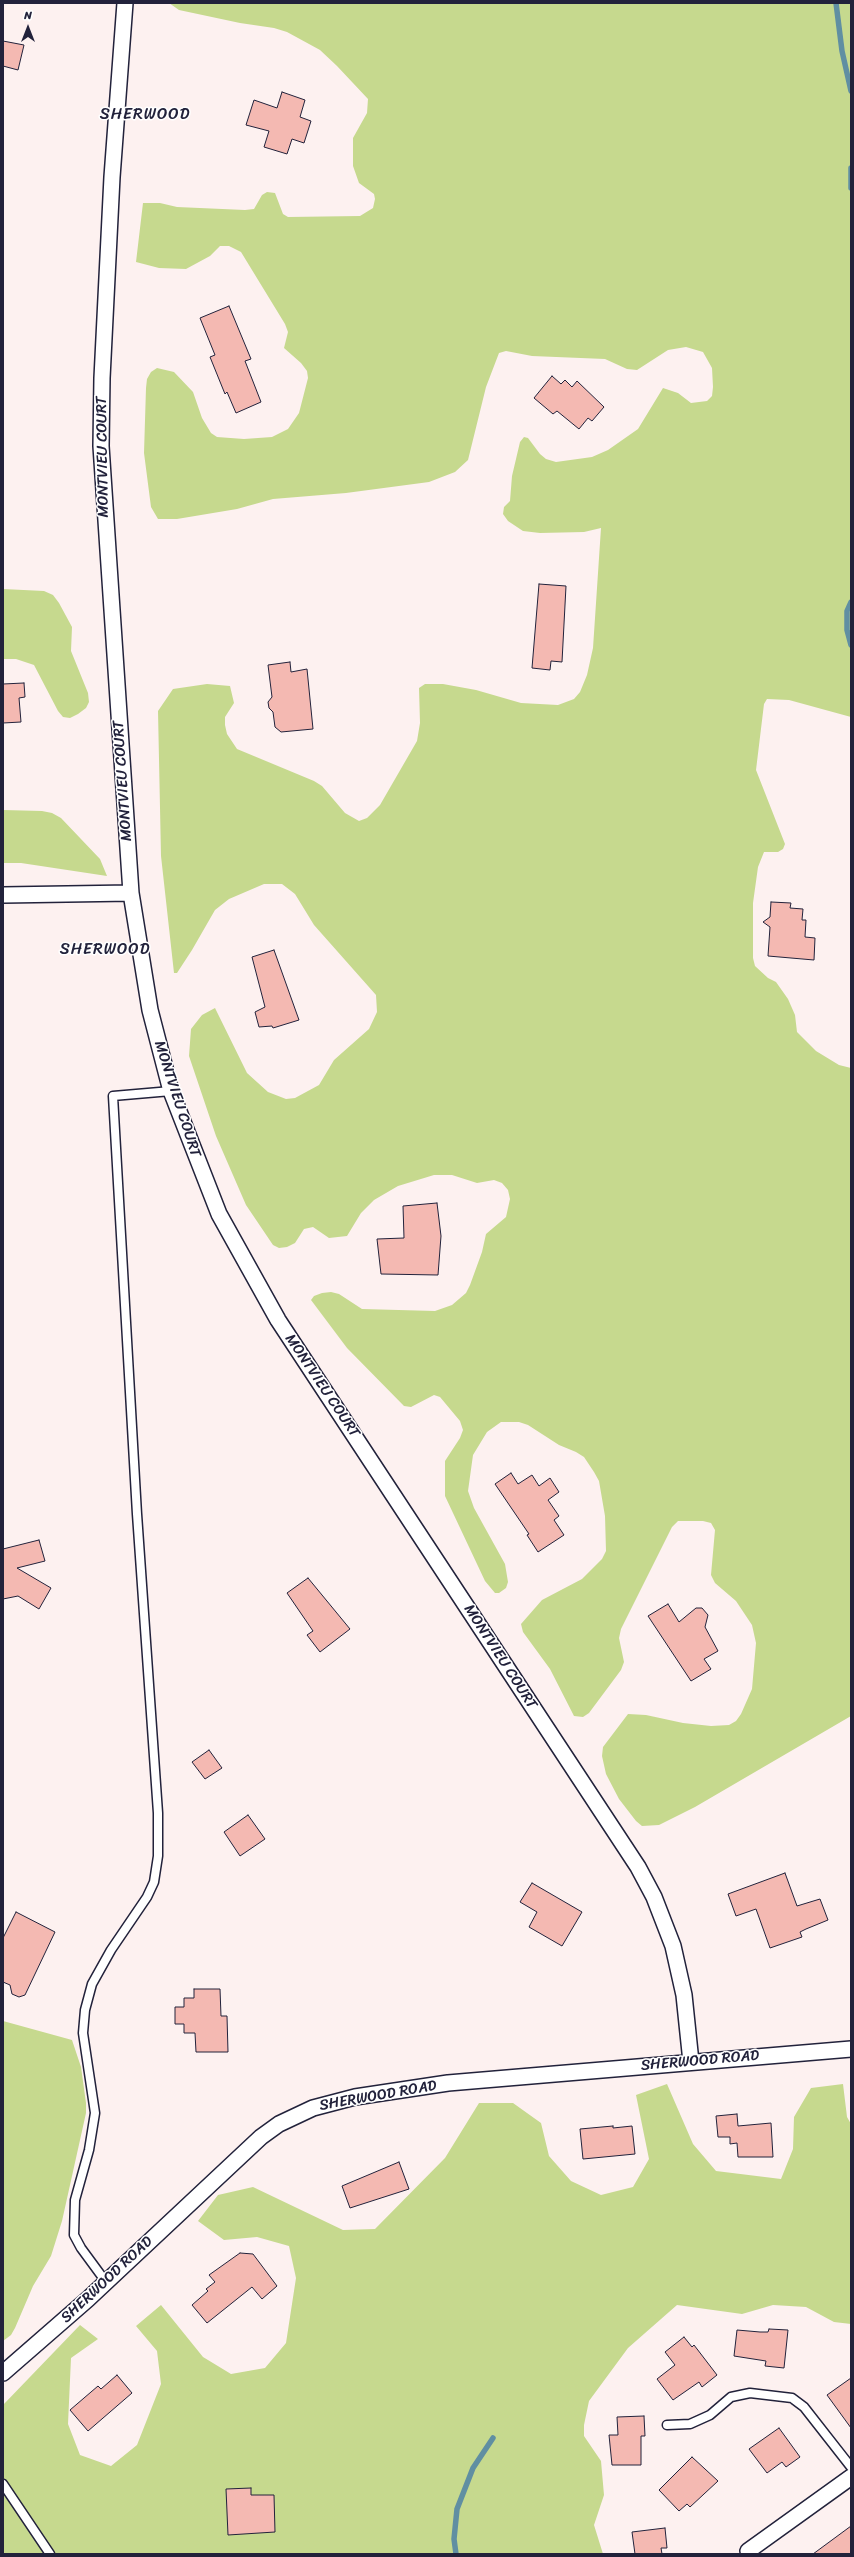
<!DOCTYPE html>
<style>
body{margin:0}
#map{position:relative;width:854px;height:2557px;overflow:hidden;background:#fdf1f0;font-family:Sriracha,sans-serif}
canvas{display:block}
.frame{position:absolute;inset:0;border:4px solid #22223b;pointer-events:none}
.north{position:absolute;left:8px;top:8px;width:40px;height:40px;-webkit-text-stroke:3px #fff;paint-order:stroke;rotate:0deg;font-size:11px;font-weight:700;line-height:16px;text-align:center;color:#22223b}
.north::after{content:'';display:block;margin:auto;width:14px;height:18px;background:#22223b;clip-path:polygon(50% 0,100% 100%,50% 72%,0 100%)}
</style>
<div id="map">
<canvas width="854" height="2557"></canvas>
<div class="frame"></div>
<div class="north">N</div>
</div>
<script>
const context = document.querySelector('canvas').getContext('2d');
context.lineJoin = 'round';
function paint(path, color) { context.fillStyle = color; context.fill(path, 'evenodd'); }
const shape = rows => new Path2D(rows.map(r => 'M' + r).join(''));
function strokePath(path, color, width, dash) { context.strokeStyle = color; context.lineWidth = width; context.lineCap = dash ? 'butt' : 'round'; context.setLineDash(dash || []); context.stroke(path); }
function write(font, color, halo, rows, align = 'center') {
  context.font = font + ' Sriracha,sans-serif'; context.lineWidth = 3; context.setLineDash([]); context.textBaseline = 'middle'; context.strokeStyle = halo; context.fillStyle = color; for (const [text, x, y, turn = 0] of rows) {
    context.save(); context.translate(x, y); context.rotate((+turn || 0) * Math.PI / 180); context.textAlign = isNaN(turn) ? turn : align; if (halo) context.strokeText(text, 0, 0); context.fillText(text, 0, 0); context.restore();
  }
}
const green = shape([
 [169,3,851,3,851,717,789,700,767,699,764,704,756,770,785,844,783,849,778,852,764,852,758,867,753,903,753,958,755,966,768,978,776,982,788,999,795,1015,797,1032,816,1051,839,1065,851,1068,851,1716,695,1807,659,1825,642,1826,636,1821,619,1799,606,1774,602,1756,603,1747,628,1714,646,1715,683,1723,711,1726,729,1725,736,1721,741,1714,752,1689,756,1643,752,1625,736,1601,715,1583,711,1575,715,1530,711,1523,703,1521,678,1521,672,1527,621,1629,619,1638,624,1662,621,1670,589,1713,583,1717,574,1716,550,1669,523,1632,521,1624,542,1600,582,1579,602,1559,606,1551,605,1516,599,1481,594,1472,584,1457,576,1452,559,1445,528,1425,519,1422,501,1422,487,1432,473,1455,468,1491,474,1508,505,1564,508,1582,506,1588,499,1593,495,1593,485,1581,445,1496,445,1461,460,1438,463,1430,460,1421,440,1397,434,1395,411,1407,404,1406,347,1348,311,1300,314,1296,322,1293,331,1292,339,1294,362,1309,435,1311,452,1305,466,1293,470,1285,482,1252,486,1234,506,1217,510,1199,508,1190,502,1183,494,1180,477,1183,452,1175,434,1175,398,1186,374,1200,361,1213,347,1236,329,1238,313,1227,304,1229,295,1243,287,1247,279,1248,273,1245,246,1205,216,1136,189,1056,191,1029,202,1015,215,1008,247,1073,268,1092,286,1099,295,1098,319,1085,334,1060,369,1029,377,1012,376,995,314,925,295,894,282,884,264,884,229,899,215,910,192,950,177,973,174,973,161,856,158,711,173,689,207,684,230,686,234,703,225,717,225,725,227,734,237,749,314,781,322,786,345,813,359,821,367,818,380,805,417,741,420,723,419,688,425,684,443,684,476,690,521,703,558,705,574,699,580,692,587,675,593,648,601,528,584,532,540,533,523,531,508,521,503,514,504,507,510,501,512,476,520,442,524,437,528,438,540,454,546,459,556,462,592,457,608,450,638,429,663,388,678,393,691,403,707,401,712,396,713,387,712,368,703,352,686,347,668,350,637,370,627,369,605,359,532,356,506,351,499,353,486,387,468,460,455,472,429,482,346,493,273,499,237,509,177,519,158,519,151,507,144,453,146,388,147,379,151,372,157,368,174,372,193,392,202,418,211,433,217,437,244,439,272,437,288,429,299,413,308,378,307,371,301,363,284,348,288,332,285,324,241,252,229,246,220,246,210,256,186,269,159,268,136,262,143,203,160,203,177,207,245,210,254,209,262,195,267,192,275,193,283,214,288,217,360,216,373,208,375,199,374,194,359,183,353,166,353,138,367,113,368,99,337,66,320,50,287,32,274,28,240,23,179,10],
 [3,589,44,591,53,595,59,603,72,627,71,651,88,693,89,702,86,708,78,714,70,718,63,717,58,711,34,665,16,659,3,659],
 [3,810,42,811,52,813,61,818,100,859,107,876,21,863,3,863],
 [3,2021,72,2040,81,2067,86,2103,86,2113,62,2221,51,2256,33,2286,15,2328,11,2335,3,2341],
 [667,2084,693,2144,716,2171,781,2179,793,2149,794,2117,811,2088,843,2084,847,2117,851,2124,851,2324,834,2322,806,2307,773,2305,742,2314,677,2305,628,2348,589,2401,584,2425,584,2436,601,2461,604,2495,594,2525,603,2554,3,2554,3,2405,80,2325,98,2339,71,2358,68,2424,80,2455,111,2466,137,2445,161,2384,157,2351,136,2326,161,2305,203,2357,231,2374,265,2368,286,2343,296,2278,289,2246,257,2237,224,2240,198,2221,218,2195,253,2187,343,2230,375,2229,445,2158,479,2103,513,2103,541,2123,549,2156,571,2181,601,2195,633,2187,649,2159,636,2095]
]);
const stream = shape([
 [836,3,842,51,851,91],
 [851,168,851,188],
 [851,602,847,611,847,630,851,645],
 [456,2554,454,2539,457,2509,473,2468,493,2438]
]);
const building = shape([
 [3,41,24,45,18,70,3,66,3,41],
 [282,92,305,100,300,117,311,121,304,143,292,139,287,154,264,147,269,131,246,125,254,100,277,108,282,92],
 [229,306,251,359,245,361,261,402,236,413,227,392,225,394,210,357,215,355,200,318,229,306],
 [552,376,561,384,565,380,572,387,577,381,604,407,592,421,588,418,579,429,557,411,553,414,534,398,552,376],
 [539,584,566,586,562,662,551,661,550,670,532,668,539,584],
 [290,662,291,672,307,669,313,729,281,732,275,727,273,712,269,708,268,702,272,697,268,665,290,662],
 [24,683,25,697,19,698,21,722,3,723,3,684,24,683],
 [771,902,791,903,790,908,803,909,802,920,806,920,805,937,815,938,814,960,768,956,770,927,763,922,770,917,771,902],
 [274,950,299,1020,273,1028,272,1026,259,1027,255,1012,265,1007,252,957,274,950],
 [437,1203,441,1236,438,1275,381,1274,377,1239,404,1238,403,1206,437,1203],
 [511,1473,518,1484,532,1475,539,1486,550,1478,559,1492,548,1500,559,1516,554,1520,564,1535,538,1552,527,1535,529,1534,495,1484,511,1473],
 [39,1540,45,1561,17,1568,51,1588,39,1609,18,1596,3,1599,3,1549,39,1540],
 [308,1578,350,1629,320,1652,307,1635,313,1631,287,1593,308,1578],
 [668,1604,679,1622,696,1608,702,1608,708,1615,705,1627,718,1651,704,1659,711,1669,691,1681,648,1616,668,1604],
 [209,1750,222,1768,205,1779,192,1762,209,1750],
 [248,1815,265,1839,240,1856,224,1832,248,1815],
 [785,1873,797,1906,820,1899,828,1920,806,1929,800,1932,802,1937,770,1948,756,1909,736,1916,728,1894,785,1873],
 [532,1883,582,1912,562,1946,529,1927,537,1912,520,1902,532,1883],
 [16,1912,55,1932,25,1995,19,1997,12,1994,10,1985,3,1982,3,1938,16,1912],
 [194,1989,220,1989,221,2016,227,2016,228,2052,196,2052,195,2033,184,2033,184,2024,175,2024,175,2007,184,2007,184,1998,194,1998,194,1989],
 [737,2114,738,2126,771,2123,773,2157,738,2157,737,2143,730,2144,730,2137,718,2137,716,2116,737,2114],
 [613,2126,613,2128,632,2126,635,2154,583,2159,580,2129,613,2126],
 [399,2162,409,2189,350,2208,342,2186,399,2162],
 [240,2253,253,2254,277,2286,262,2299,252,2287,207,2323,192,2305,208,2291,206,2289,215,2282,209,2275,240,2253],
 [769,2329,788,2330,784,2368,765,2366,766,2361,734,2356,737,2330,760,2332,768,2332,769,2329],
 [684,2337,692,2347,694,2345,717,2375,702,2387,699,2382,673,2400,657,2379,675,2365,665,2352,684,2337],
 [117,2375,132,2393,88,2431,70,2410,98,2386,101,2389,117,2375],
 [851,2378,851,2428,827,2395,851,2378],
 [644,2416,645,2436,641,2436,641,2465,612,2465,609,2435,618,2435,617,2417,644,2416],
 [779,2428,800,2457,786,2467,782,2462,767,2473,749,2449,779,2428],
 [692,2457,718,2481,690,2507,687,2504,679,2511,659,2490,692,2457],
 [251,2488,251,2495,274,2495,275,2532,228,2535,226,2489,251,2488],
 [851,2526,851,2554,813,2554,851,2526],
 [665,2528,667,2548,661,2548,662,2554,635,2554,632,2532,665,2528]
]);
const lane = shape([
 [106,2282,81,2248,74,2235,75,2200,89,2150,95,2113,83,2033,85,2010,92,1984,111,1950,147,1897,154,1882,158,1856,158,1813,137,1514,113,1096,171,1091],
 [667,2425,690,2424,710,2415,731,2397,750,2393,792,2398,804,2407,851,2467],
 [3,2484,50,2554]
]);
const street = shape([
 [125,3,112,177,102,378,101,446,131,893,150,1010,171,1091,219,1214,278,1320,638,1867,654,1897,673,1946,684,1995,691,2062],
 [3,895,131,893],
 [3,2373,88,2299,261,2137,279,2124,313,2108,355,2097,448,2083,851,2049],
 [748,2551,851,2477]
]);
const streetNames = [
 ["MONTVIEU COURT",103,457,-91],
 ["MONTVIEU COURT",123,781,-94],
 ["MONTVIEU COURT",177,1099,72],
 ["MONTVIEU COURT",322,1386,56],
 ["MONTVIEU COURT",500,1657,57],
 ["SHERWOOD ROAD",700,2061,-5],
 ["SHERWOOD ROAD",378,2096,-10],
 ["SHERWOOD ROAD",107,2280,-43]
];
const neighbourhoodNames = [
 ["SHERWOOD",145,115],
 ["SHERWOOD",105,950]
];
paint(green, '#c6d98e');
strokePath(stream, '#608fa2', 5.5);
paint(building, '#f4b9b2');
strokePath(building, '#22223b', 1);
strokePath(lane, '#22223b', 11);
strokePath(street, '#22223b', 18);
strokePath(lane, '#fff', 8);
strokePath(street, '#fff', 15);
write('15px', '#22223b', '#fff', streetNames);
context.letterSpacing = '1px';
write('16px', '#22223b', '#fff', neighbourhoodNames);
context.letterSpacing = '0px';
</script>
